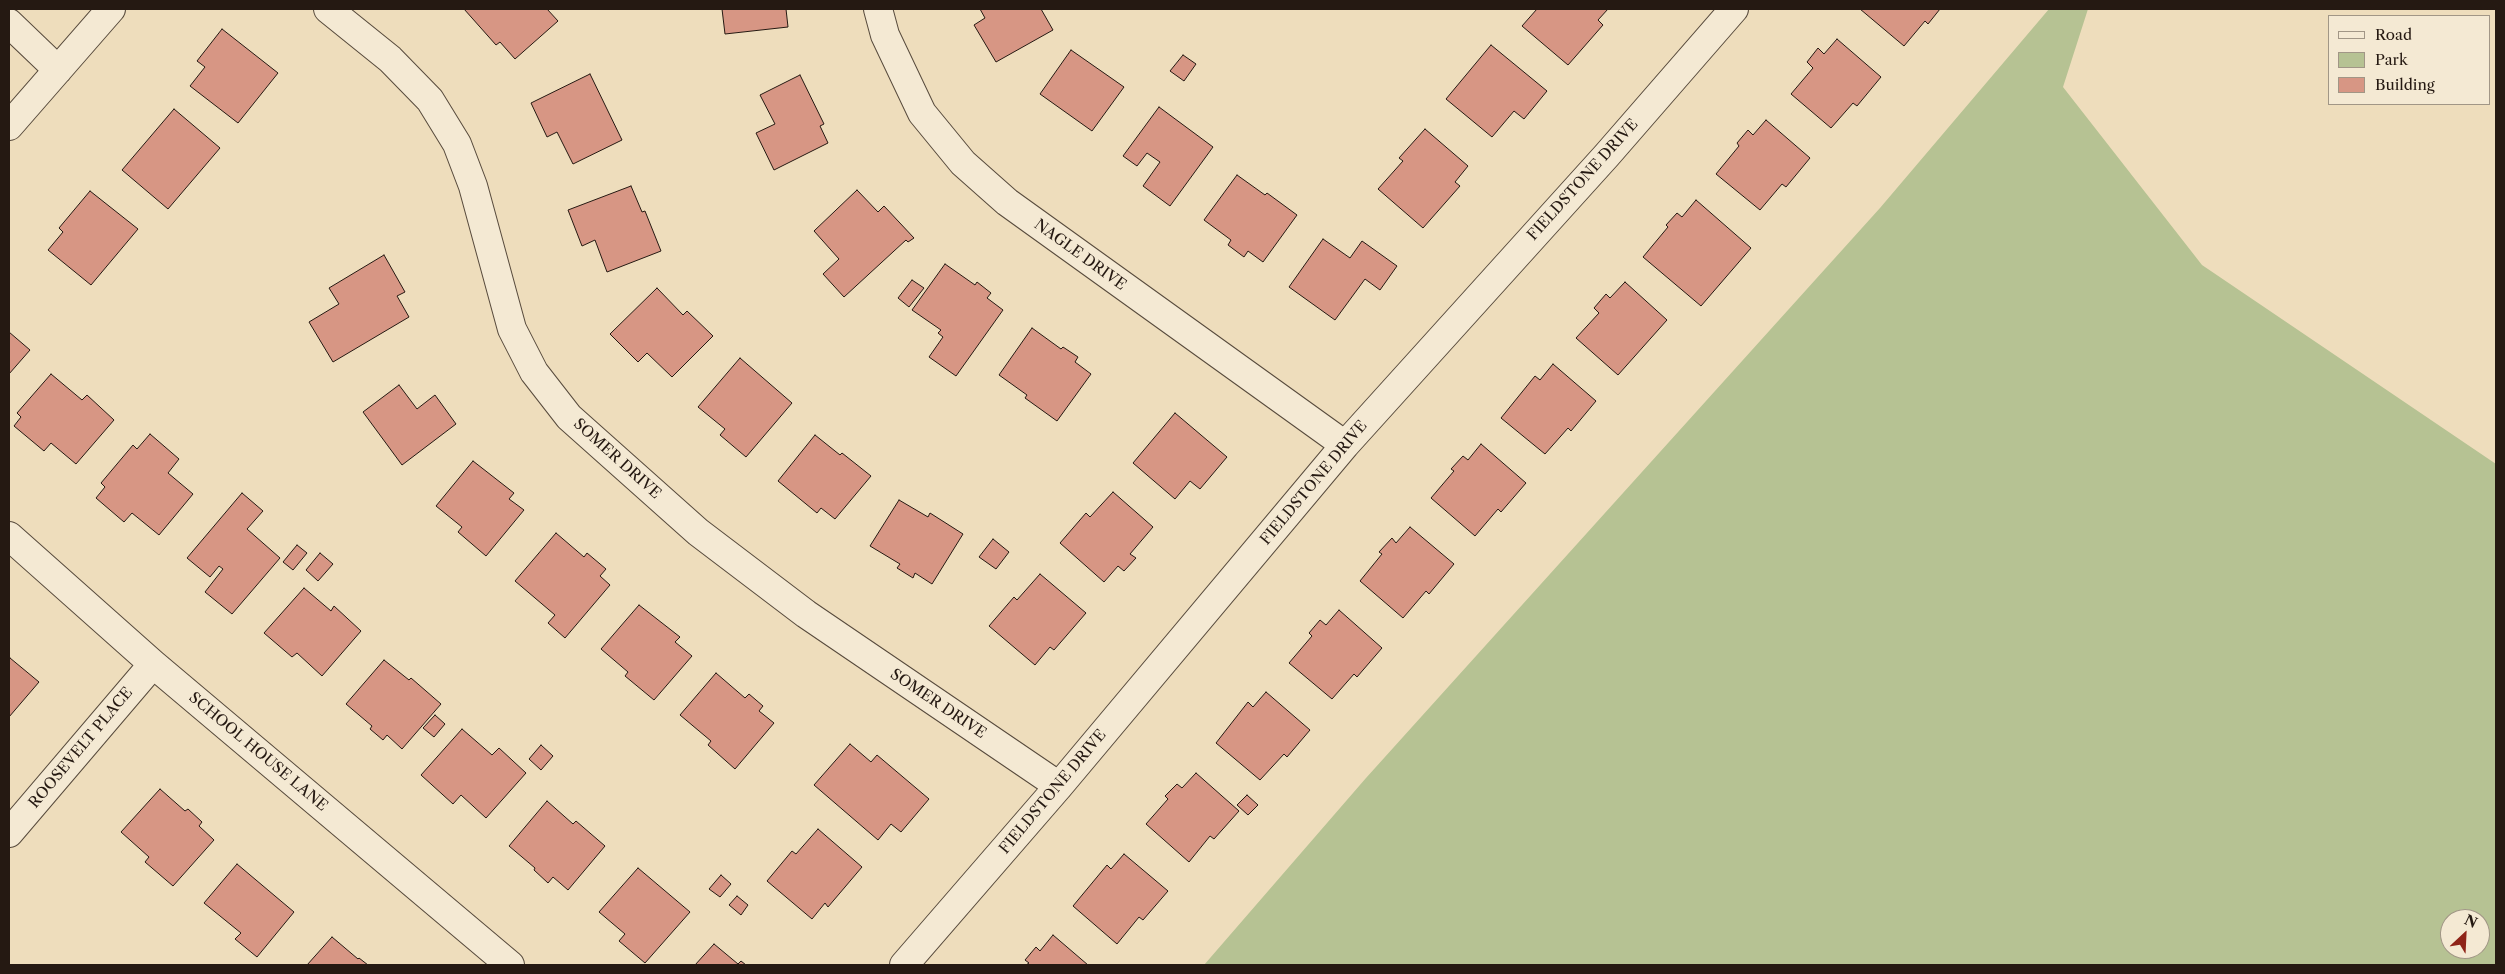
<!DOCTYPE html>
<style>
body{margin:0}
#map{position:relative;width:2505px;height:974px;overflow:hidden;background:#eeddbc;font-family:"Libre Caslon Text",serif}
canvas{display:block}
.frame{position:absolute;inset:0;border:10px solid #251912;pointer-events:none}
.legend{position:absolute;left:2328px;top:15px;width:162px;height:90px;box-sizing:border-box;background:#f4e9d3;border:1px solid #a19686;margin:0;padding:6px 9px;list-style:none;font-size:15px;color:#251912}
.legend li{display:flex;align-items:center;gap:10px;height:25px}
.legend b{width:25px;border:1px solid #a19686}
.north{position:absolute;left:2440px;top:909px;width:50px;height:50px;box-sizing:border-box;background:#f4e9d3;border:1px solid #a19686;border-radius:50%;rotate:25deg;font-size:14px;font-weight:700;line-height:20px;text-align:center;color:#251912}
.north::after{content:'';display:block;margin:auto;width:18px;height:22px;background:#8f2418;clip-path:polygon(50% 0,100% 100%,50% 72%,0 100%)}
</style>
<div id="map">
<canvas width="2505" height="974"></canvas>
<div class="frame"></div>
<ul class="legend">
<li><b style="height:6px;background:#f4e9d3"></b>Road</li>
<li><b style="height:14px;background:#b6c293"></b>Park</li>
<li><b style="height:14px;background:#d79684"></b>Building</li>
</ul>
<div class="north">N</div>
</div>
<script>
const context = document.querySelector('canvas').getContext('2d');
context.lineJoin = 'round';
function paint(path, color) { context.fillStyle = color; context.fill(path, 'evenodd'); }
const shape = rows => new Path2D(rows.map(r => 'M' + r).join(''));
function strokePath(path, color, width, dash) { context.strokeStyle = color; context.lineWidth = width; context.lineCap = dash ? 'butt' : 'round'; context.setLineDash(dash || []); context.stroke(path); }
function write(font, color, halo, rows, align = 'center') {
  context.font = font + ' "Libre Caslon Text",serif'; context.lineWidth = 4; context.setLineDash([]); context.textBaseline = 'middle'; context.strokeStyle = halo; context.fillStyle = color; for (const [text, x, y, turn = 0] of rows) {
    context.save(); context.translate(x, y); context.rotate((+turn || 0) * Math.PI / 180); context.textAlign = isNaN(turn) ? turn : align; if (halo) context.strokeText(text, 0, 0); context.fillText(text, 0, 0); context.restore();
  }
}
const green = shape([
 [2049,9,2088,9,2063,87,2202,265,2496,464,2496,965,1204,965,1366,778,1880,208],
 [2450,919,2480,919,2480,949,2450,949]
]);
const building = shape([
 [464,9,547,9,558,21,515,59,500,42,496,45,464,9],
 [722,9,786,9,788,27,725,34,722,9],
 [980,9,1041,9,1053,30,996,62,974,25,985,18,980,9],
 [1537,9,1608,9,1598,20,1603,25,1568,65,1522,26,1537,9],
 [1860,9,1940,9,1928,24,1925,21,1904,46,1860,9],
 [222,29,278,73,238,123,190,86,205,67,197,61,222,29],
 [1837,39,1881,77,1857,106,1853,103,1831,128,1791,94,1813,68,1807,62,1818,48,1824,54,1837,39],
 [1491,45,1547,91,1524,119,1514,111,1492,137,1446,99,1491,45],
 [1071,50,1124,87,1092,131,1040,94,1071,50],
 [1183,55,1196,64,1184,81,1170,71,1183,55],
 [590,74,622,140,573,164,557,132,547,137,531,103,590,74],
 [800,75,824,124,820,126,828,143,774,170,756,133,775,124,760,95,800,75],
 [1159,107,1213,147,1170,206,1143,186,1160,162,1147,153,1137,166,1123,156,1159,107],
 [174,109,220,148,168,209,122,170,174,109],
 [1766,120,1810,158,1786,187,1782,184,1760,210,1716,174,1739,146,1737,143,1748,130,1753,135,1766,120],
 [1425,129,1468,166,1455,182,1460,186,1423,228,1378,189,1403,161,1399,158,1425,129],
 [1237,175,1265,195,1267,193,1297,215,1263,262,1248,251,1244,257,1228,245,1231,240,1204,220,1237,175],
 [631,186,642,212,645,211,661,251,607,272,595,240,582,246,568,210,631,186],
 [857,190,878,212,884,206,914,238,908,242,906,240,844,297,823,274,839,259,814,231,857,190],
 [90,191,138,229,91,285,48,250,63,232,59,228,90,191],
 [1696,200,1751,248,1701,306,1643,257,1668,227,1666,225,1677,213,1682,217,1696,200],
 [1323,239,1350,258,1362,241,1397,266,1380,290,1365,279,1335,320,1289,287,1323,239],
 [384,255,405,292,397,296,409,317,333,362,309,322,339,304,329,288,384,255],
 [945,264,975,285,977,282,991,293,987,298,1003,310,956,376,929,357,943,337,938,333,941,330,912,310,945,264],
 [912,280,924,288,909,307,898,298,912,280],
 [1625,282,1667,320,1618,375,1576,338,1599,313,1594,308,1606,294,1610,298,1625,282],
 [657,288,683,315,687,311,713,336,672,377,647,353,638,362,610,334,657,288],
 [1032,328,1061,349,1063,347,1078,357,1075,362,1091,374,1057,421,1025,398,1027,395,999,375,1032,328],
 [9,332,30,350,9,374,9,332],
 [740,358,792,403,746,457,720,435,725,429,698,407,740,358],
 [1553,364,1596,401,1571,431,1568,428,1545,454,1501,418,1535,376,1540,380,1553,364],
 [51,374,82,400,87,395,114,420,76,464,51,443,44,451,14,426,21,417,17,413,51,374],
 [399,385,417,409,435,395,456,424,402,465,363,412,399,385],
 [1175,413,1227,457,1200,489,1190,481,1175,499,1133,463,1175,413],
 [150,434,179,459,168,473,193,494,159,535,132,513,124,522,96,498,105,487,101,483,133,445,137,449,150,434],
 [815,435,840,455,842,453,871,476,835,519,821,508,817,513,778,481,815,435],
 [1481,444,1526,483,1501,512,1498,509,1475,536,1431,498,1454,471,1451,469,1463,456,1468,460,1481,444],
 [473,461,514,493,509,499,524,510,486,556,458,532,462,527,436,506,473,461],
 [1113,492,1153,527,1130,554,1136,558,1124,571,1118,566,1104,582,1060,543,1086,513,1090,517,1113,492],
 [242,493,263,511,247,529,280,558,232,614,205,592,223,569,219,566,210,577,187,558,242,493],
 [899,500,928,517,930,513,963,534,932,584,915,573,913,578,897,568,900,564,870,546,899,500],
 [1410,527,1454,564,1429,594,1426,591,1403,618,1360,581,1382,554,1379,552,1392,538,1396,543,1410,527],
 [556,533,584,557,587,553,606,569,600,576,610,585,565,638,548,623,555,615,515,581,556,533],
 [993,539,1009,552,996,569,979,557,993,539],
 [297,545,307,553,293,570,283,562,297,545],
 [320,553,333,564,318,581,306,570,320,553],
 [1040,574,1086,613,1054,650,1050,647,1035,665,989,626,1014,597,1017,600,1040,574],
 [304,588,331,611,334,606,361,631,322,676,297,653,292,657,264,633,304,588],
 [639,605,680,637,675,642,692,656,654,700,625,676,628,672,601,649,639,605],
 [1339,610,1382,648,1357,677,1354,674,1332,699,1289,663,1312,636,1309,633,1320,620,1326,625,1339,610],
 [10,658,39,682,9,717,9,660,10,658],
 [384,660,409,680,411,678,441,704,402,749,387,735,383,740,370,729,372,726,346,704,384,660],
 [716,673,745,698,749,694,763,706,759,711,774,723,735,769,708,745,711,741,680,715,716,673],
 [1266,692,1310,730,1287,757,1284,754,1260,780,1216,743,1248,702,1253,707,1266,692],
 [435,715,445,724,434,737,423,728,435,715],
 [462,729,492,755,499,748,526,773,486,818,461,795,453,804,421,775,462,729],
 [850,744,871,762,877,755,929,799,901,832,891,824,878,840,814,785,850,744],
 [541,745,553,756,541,770,529,759,541,745],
 [1196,773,1239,811,1214,839,1210,836,1189,862,1146,824,1168,799,1165,796,1177,784,1182,788,1196,773],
 [160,789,185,811,188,809,202,822,199,826,214,840,173,886,145,862,149,857,121,832,160,789],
 [1247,795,1258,805,1248,815,1237,805,1247,795],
 [547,801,573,824,576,821,605,846,568,890,553,877,548,883,534,870,535,868,509,846,547,801],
 [818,829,862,867,828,907,825,903,812,919,767,881,792,851,796,854,818,829],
 [1124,854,1168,891,1143,920,1139,917,1117,944,1073,906,1107,865,1111,869,1124,854],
 [237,864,294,912,257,957,235,939,241,933,204,903,237,864],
 [638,868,690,912,645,963,619,941,625,934,599,912,638,868],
 [721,875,731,884,720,897,709,889,721,875],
 [737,896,748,905,741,915,729,905,737,896],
 [1053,935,1088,965,1026,965,1029,963,1025,960,1036,947,1040,951,1053,935],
 [332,937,358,959,359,958,368,965,307,965,332,937],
 [714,944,738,964,741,961,746,965,695,965,714,944]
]);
const street = shape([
 [328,9,390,59,430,100,457,144,473,186,512,329,534,372,569,417,698,532,806,614,1059,786],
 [878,9,885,35,922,113,963,163,1007,202,1345,445],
 [9,23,58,70],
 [9,126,111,9],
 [9,536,153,664,510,965],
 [9,833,153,664],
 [904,965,1059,786,1345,445,1607,155,1734,9]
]);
const streetNames = [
 ["FIELDSTONE DRIVE",1583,180,-48],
 ["NAGLE DRIVE",1080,255,36],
 ["SOMER DRIVE",617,459,42],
 ["FIELDSTONE DRIVE",1314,483,-50],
 ["SOMER DRIVE",938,704,34],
 ["ROOSEVELT PLACE",81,748,-50],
 ["SCHOOL HOUSE LANE",258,752,40],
 ["FIELDSTONE DRIVE",1053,792,-50]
];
paint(green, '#b6c293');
paint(building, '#d79684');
strokePath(building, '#251912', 1);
strokePath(street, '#574a3c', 30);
strokePath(street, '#f4e9d3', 28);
write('15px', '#251912', '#f4e9d3', streetNames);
</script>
